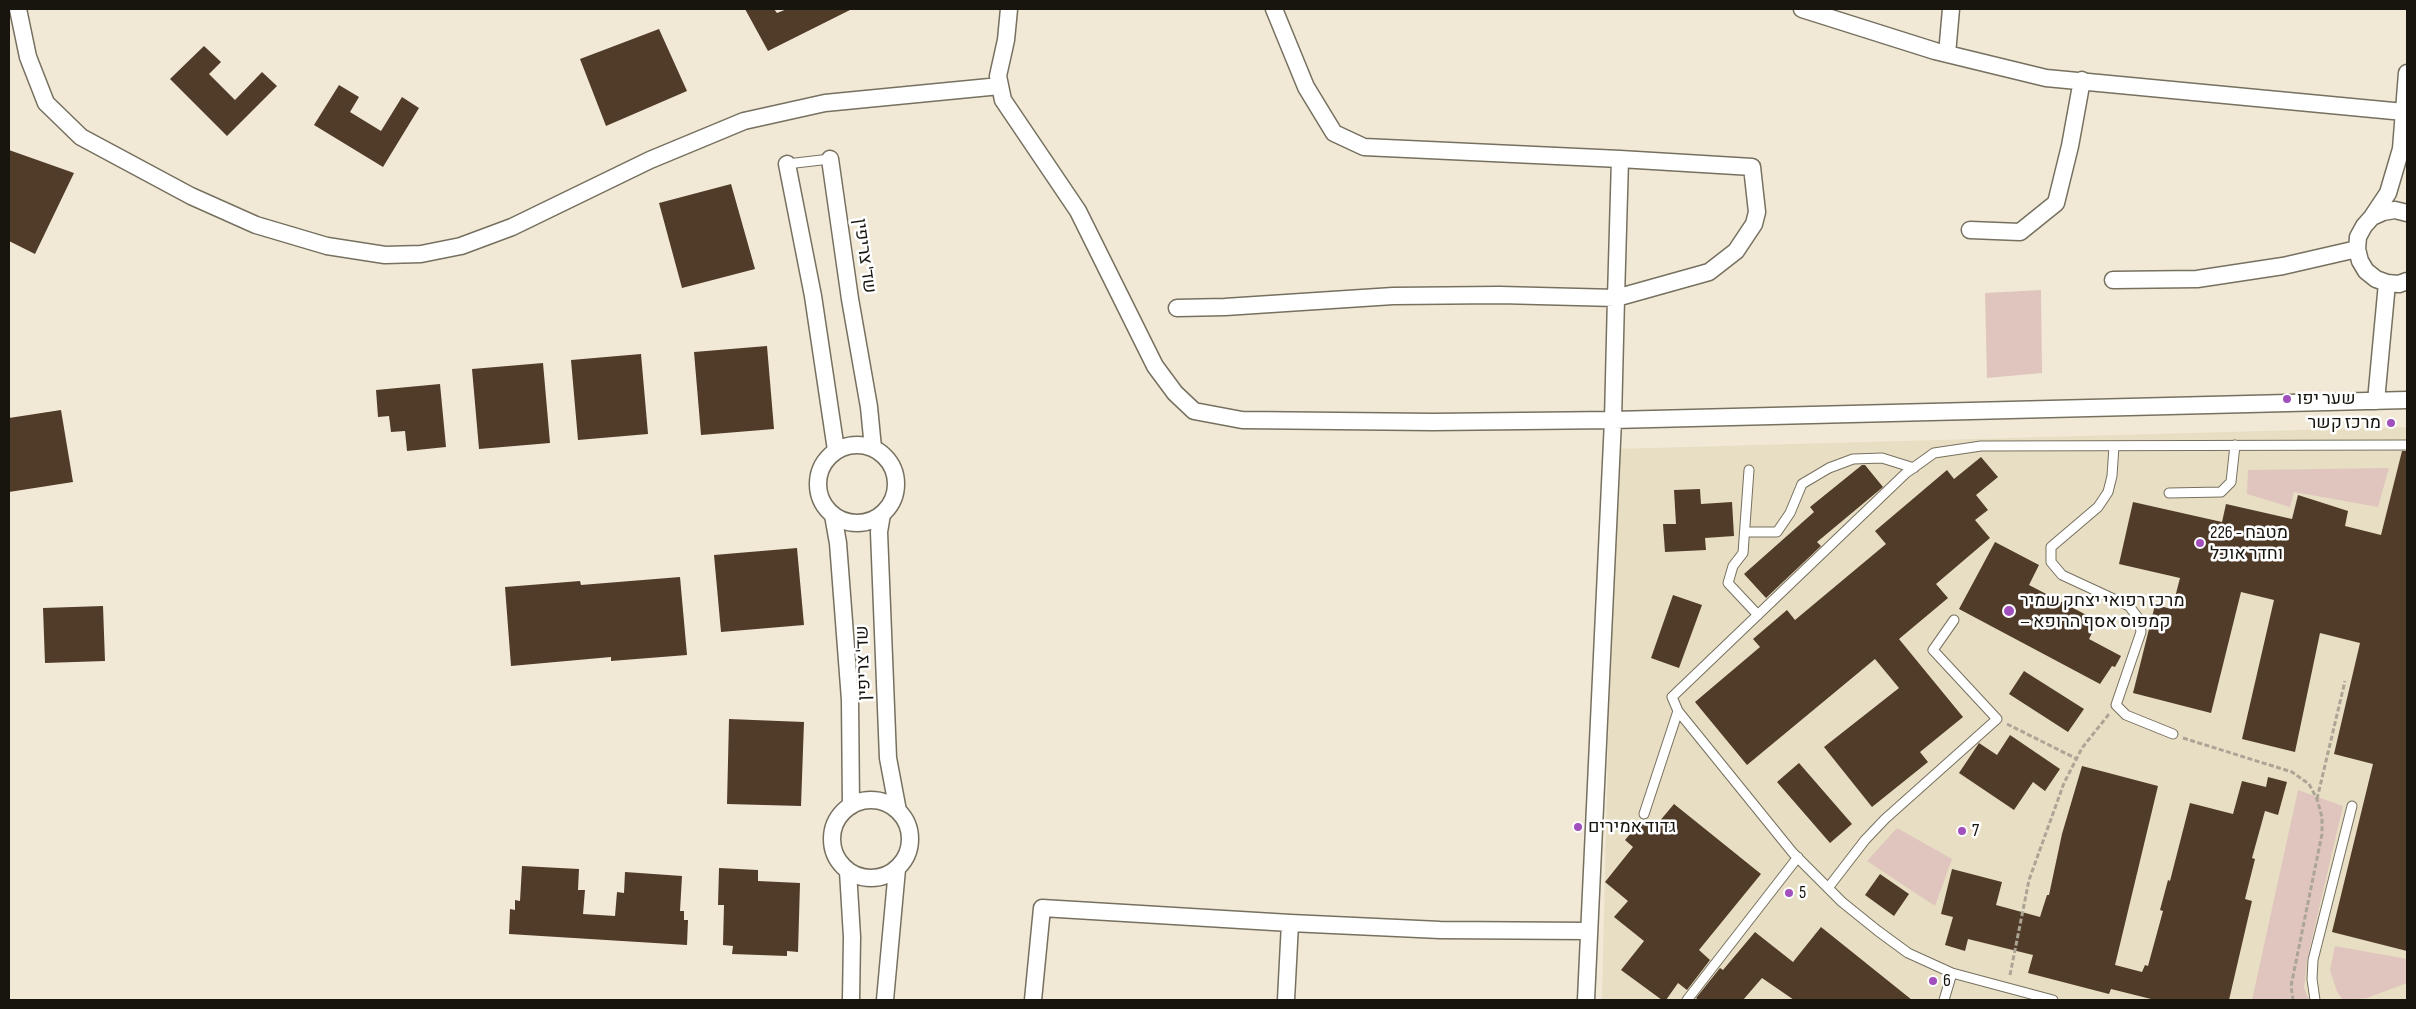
<!DOCTYPE html>
<meta charset="utf-8">
<style>
body{margin:0}
#map{position:relative;width:2416px;height:1009px;overflow:hidden;background:#f1e9d6;font-family:"Sofia Sans Condensed",sans-serif}
canvas{display:block}
.frame{position:absolute;inset:0;border:10px solid #18150e;pointer-events:none}
</style>
<div id="map">
<canvas width="2416" height="1009"></canvas>
<div class="frame"></div>
</div>
<script>
const context = document.querySelector('canvas').getContext('2d');
context.lineJoin = 'round';
function paint(path, color) { context.fillStyle = color; context.fill(path, 'evenodd'); }
const shape = rows => new Path2D(rows.map(r => 'M' + r).join(''));
function strokePath(path, color, width, dash) { context.strokeStyle = color; context.lineWidth = width; context.lineCap = dash ? 'butt' : 'round'; context.setLineDash(dash || []); context.stroke(path); }
function write(font, color, halo, rows, align = 'center') {
  context.font = font + ' "Sofia Sans Condensed",Heebo,sans-serif'; context.lineWidth = 5; context.setLineDash([]); context.textBaseline = 'middle'; context.strokeStyle = halo; context.fillStyle = color; for (const [text, x, y, turn = 0] of rows) {
    context.save(); context.translate(x, y); context.rotate((+turn || 0) * Math.PI / 180); context.textAlign = isNaN(turn) ? turn : align; if (halo) context.strokeText(text, 0, 0); context.fillText(text, 0, 0); context.restore();
  }
}
const built = shape([
 [2407,427,2407,1000,1602,1000,1615,449]
]);
const green = shape([
 [2041,290,2042,373,1987,378,1985,293],
 [2389,468,2378,507,2294,492,2290,507,2247,494,2248,470],
 [2298,790,2343,806,2307,960,2304,988,2309,1000,2252,1000],
 [1897,828,1952,859,1935,906,1867,861],
 [2335,946,2407,959,2407,983,2367,998,2343,1000,2337,992,2330,970]
]);
const building = shape([
 [745,9,774,9,777,13,787,9,852,9,768,51],
 [659,29,687,91,606,126,580,59],
 [204,46,221,62,209,74,235,100,262,72,277,86,227,136,170,79],
 [339,85,359,97,350,112,381,131,402,97,419,108,383,167,314,125],
 [9,150,74,173,35,254,9,241],
 [731,184,755,269,682,288,659,203],
 [767,346,774,429,701,435,694,352],
 [641,354,648,434,578,440,571,360],
 [543,363,550,443,479,449,472,369],
 [440,384,446,447,407,451,405,431,391,432,389,416,378,417,376,390],
 [61,410,73,482,9,492,9,418],
 [2402,451,2407,451,2407,951,2332,932,2373,764,2334,754,2360,643,2320,633,2295,752,2242,739,2274,600,2241,592,2211,713,2133,693,2155,605,2172,609,2180,578,2119,564,2133,502,2222,522,2226,504,2292,519,2298,495,2348,511,2345,526,2381,535],
 [1981,457,1998,477,1976,495,1988,510,1975,520,1990,538,1936,584,1948,598,1899,639,1963,717,1920,752,1928,762,1872,807,1824,747,1899,688,1875,659,1747,765,1695,702,1760,647,1753,639,1787,610,1795,620,1886,544,1875,531,1947,470,1954,479],
 [1862,465,1865,465,1883,487,1817,542,1821,546,1766,598,1744,574,1814,512,1810,507],
 [1700,489,1701,504,1732,502,1734,536,1705,538,1706,550,1665,552,1663,524,1676,524,1674,490],
 [1995,542,2039,565,2029,585,2098,621,2089,639,2121,656,2115,667,2112,666,2100,684,1959,609],
 [797,548,804,625,721,632,714,555],
 [680,577,687,655,611,661,611,657,511,666,505,587,580,581,581,585],
 [1673,595,1702,605,1679,668,1651,658],
 [103,606,105,661,45,663,43,608],
 [2024,671,2084,709,2068,732,2009,694],
 [729,719,804,722,801,806,727,804],
 [2010,735,2060,769,2045,791,2033,782,2014,810,1959,773,1979,743,1997,755],
 [1799,763,1852,824,1830,843,1777,782],
 [2082,766,2158,786,2115,965,2142,972,2145,965,2148,966,2163,911,2160,910,2168,880,2170,881,2190,803,2233,814,2242,781,2266,787,2268,777,2287,782,2278,815,2265,811,2252,858,2255,859,2245,899,2252,901,2229,1000,2155,1000,2111,989,2109,994,2028,973,2033,955,1968,939,1965,951,1945,945,1953,917,1941,914,1952,869,2002,882,1996,905,2040,917,2047,895,2049,895,2062,834],
 [1674,804,1761,874,1699,950,1710,960,1687,990,1678,983,1666,1000,1662,1000,1621,970,1644,941,1614,917,1628,901,1605,882,1633,847,1625,840,1642,820,1653,829],
 [522,866,579,869,578,890,585,890,583,914,615,916,617,892,624,893,625,872,682,876,680,911,684,911,684,920,688,920,687,945,509,934,510,909,515,910,515,900,520,901],
 [719,868,758,870,758,881,800,883,798,952,787,951,787,956,732,954,733,946,723,945,724,905,718,905],
 [1880,874,1909,894,1894,916,1865,895],
 [1821,927,1912,1000,1794,1000,1762,978,1743,1000,1699,1000,1696,998,1720,968,1723,970,1755,932,1793,962]
]);
const path = shape([
 [2007,724,2077,759],
 [2183,738,2292,772,2309,784,2317,799,2322,817,2322,834,2291,986,2293,1000],
 [2317,799,2345,681],
 [2010,975,2029,880,2064,783,2082,748,2109,714]
]);
const lane = shape([
 [787,164,830,159],
 [2114,446,2112,476,2108,492,2098,507,2051,547,2051,562,2062,575,2129,606,2139,619,2141,632,2116,705,2126,715,2173,734],
 [1749,470,1743,553,1733,566,1728,583,1758,615],
 [2169,493,2221,492,2231,482,2235,445],
 [1745,532,1777,532,1790,513,1802,484,1829,468,1853,459,1882,458,1914,468],
 [1644,814,1678,711],
 [1828,888,1865,840,1885,819,1997,719,1933,650,1954,620],
 [1687,1000,1798,857],
 [1944,1000,1952,973],
 [2053,1000,1952,973,1908,953,1878,931,1842,902,1793,853,1678,711,1672,697,1906,473,1934,453,1981,446,2407,445],
 [2315,1000,2312,979,2313,960,2352,806]
]);
const street = shape([
 [18,9,28,57,46,103,81,137,191,196,256,225,327,246,385,255,421,254,461,246,512,227,650,160,744,121,825,103,1000,86],
 [1009,9,1006,40,998,76,1003,100,1078,211,1155,366,1175,393,1194,411,1242,420,1433,422,1613,420,2407,400],
 [1274,9,1306,87,1334,133,1364,147,1620,159],
 [1802,9,1935,51,2046,78,2404,112],
 [1947,54,1951,9],
 [830,159,850,299,869,407,873,448],
 [787,164,813,296,836,450],
 [2407,213,2395,210,2383,212,2372,217,2364,226,2358,237,2357,249,2360,261,2366,271,2376,279,2387,283,2399,284,2407,281],
 [2372,217,2388,193,2401,149,2407,73],
 [1970,230,2020,232,2056,203,2070,146,2082,80],
 [2113,280,2197,279,2283,266,2357,249],
 [1177,308,1225,307,1393,296,1500,295,1616,298,1709,272,1736,251,1754,224,1757,212,1752,167,1620,159,1616,298,1613,420,1586,1000],
 [2376,401,2387,283],
 '818 484a39 39 0 1 1 78 0a39 39 0 1 1-78 0Z',
 [882,514,879,532,888,758,898,811],
 [833,515,838,543,850,700,851,806],
 '832 839a39 39 0 1 1 78 0a39 39 0 1 1-78 0Z',
 [848,871,852,937,851,1000],
 [885,1000,897,869],
 [1033,1000,1042,908,1290,923,1440,930,1588,931],
 [1286,1000,1290,923]
]);
const markers = [
 [2287,399,5,"#a24fbe"],
 [2391,423,5,"#a24fbe"],
 [2200,543,5,"#a24fbe"],
 [2009,611,6,"#a24fbe"],
 [1578,827,5,"#a24fbe"],
 [1962,831,5,"#a24fbe"],
 [1789,893,5,"#a24fbe"],
 [1933,981,5,"#a24fbe"]
];
const streetNames = [
 ["שד' צריפין",864,256,82],
 ["שד' צריפין",864,663,-92]
];
const poiNames = [
 ["שער יפו",2297,399],
 ["מרכז קשר",2381,423,"right"],
 ["226 - מטבח",2210,533],
 ["וחדר אוכל",2210,554],
 ["מרכז רפואי יצחק שמיר",2020,601],
 ["– קמפוס אסף הרופא",2020,622],
 ["גדוד אמירים",1588,827],
 ["7",1972,831],
 ["5",1799,893],
 ["6",1943,981]
];
paint(built, '#e8dec3');
paint(green, '#dfc5bd');
paint(building, '#513c29');
strokePath(lane, '#76705f', 11);
strokePath(street, '#76705f', 19);
strokePath(path, '#aca596', 3, [5, 2.5]);
strokePath(lane, '#fff', 9);
strokePath(street, '#fff', 16);
for (const [x, y, r, color] of markers) { const dot = new Path2D(); dot.arc(x, y, r, 0, 2 * Math.PI); context.fillStyle = color; context.fill(dot); strokePath(dot, '#fff', 2); }
write('18px', '#18150e', '#fff', streetNames);
write('18px', '#18150e', '#fff', poiNames, 'left');
</script>
